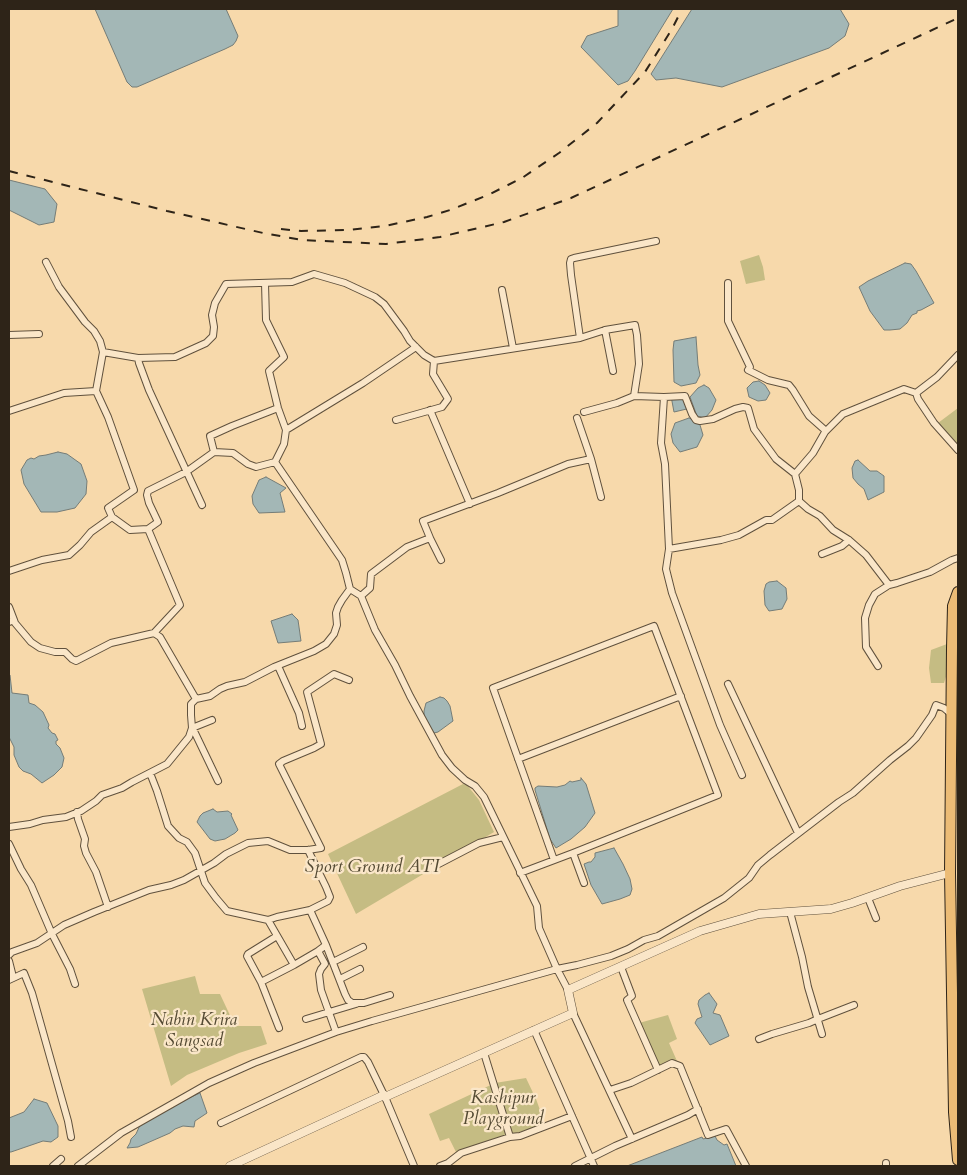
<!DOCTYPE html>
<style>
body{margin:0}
#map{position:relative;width:967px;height:1175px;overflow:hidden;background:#f7d9ab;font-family:Cardo,serif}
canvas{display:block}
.frame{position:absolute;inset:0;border:10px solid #2e2418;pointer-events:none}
</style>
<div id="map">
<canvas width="967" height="1175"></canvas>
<div class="frame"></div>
</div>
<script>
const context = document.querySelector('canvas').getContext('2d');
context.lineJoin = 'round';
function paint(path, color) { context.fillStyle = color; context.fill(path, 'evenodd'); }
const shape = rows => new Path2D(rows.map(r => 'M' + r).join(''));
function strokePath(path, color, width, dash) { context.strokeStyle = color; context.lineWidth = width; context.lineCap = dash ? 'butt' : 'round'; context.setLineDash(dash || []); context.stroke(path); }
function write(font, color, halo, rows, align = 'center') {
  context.font = font + ' Cardo,serif'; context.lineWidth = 4.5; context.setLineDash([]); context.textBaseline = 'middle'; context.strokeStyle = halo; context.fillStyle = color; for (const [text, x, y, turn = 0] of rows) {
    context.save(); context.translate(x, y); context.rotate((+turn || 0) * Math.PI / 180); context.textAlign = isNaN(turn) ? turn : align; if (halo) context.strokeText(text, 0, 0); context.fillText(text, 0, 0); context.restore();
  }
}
const green = shape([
 [759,255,763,267,765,280,746,284,740,261],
 [958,408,958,446,938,423],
 [947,644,949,667,944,683,931,683,929,668,931,650],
 [463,784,467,785,479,800,494,832,356,914,328,854],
 [195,976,200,994,220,994,235,1026,261,1026,267,1044,239,1053,187,1075,171,1086,142,989],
 [668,1015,677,1039,669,1043,677,1061,659,1070,639,1023],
 [526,1078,536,1099,545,1124,456,1152,449,1138,440,1141,429,1114,495,1083]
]);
const water = shape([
 [95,9,226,9,238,36,236,41,233,45,225,49,137,87,132,87,127,82,95,9],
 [618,9,673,9,635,71,628,81,618,85,581,47,587,36,618,26,618,9],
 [692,9,840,9,849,24,845,36,829,48,722,87,676,78,656,80,651,74,692,9],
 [9,180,45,189,57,204,54,222,39,225,9,210,9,180],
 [905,263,911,264,916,271,934,303,921,310,917,311,917,313,912,315,907,323,900,329,890,330,884,330,870,311,859,287,868,281,905,263],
 [696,337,698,365,700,375,696,383,681,386,674,382,673,350,674,341,696,337],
 [759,381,765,385,770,393,766,400,758,401,749,397,747,388,753,382,759,381],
 [704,385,709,388,716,400,712,410,705,418,697,416,690,397,698,388,704,385],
 [686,394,691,408,674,412,671,396,686,394],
 [689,418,694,420,700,425,703,435,697,447,680,452,673,443,671,434,675,423,689,418],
 [58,452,67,454,81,464,87,481,86,494,75,508,57,512,41,512,24,484,21,470,27,460,31,458,34,459,39,456,46,455,58,452],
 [858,460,870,471,877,471,884,476,884,492,868,500,864,489,858,484,853,478,852,468,855,461,858,460],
 [266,477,286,488,280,493,285,512,259,513,253,504,252,496,259,480,266,477],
 [777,581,786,588,787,599,782,609,769,611,765,605,764,591,766,584,769,582,777,581],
 [292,614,298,620,301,641,278,643,271,621,292,614],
 [9,675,10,675,12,693,28,695,29,703,35,705,43,712,49,725,48,728,52,733,55,734,58,740,56,741,56,744,60,748,64,758,62,767,54,775,42,783,31,774,23,771,19,767,14,755,14,747,9,737,9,675],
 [440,697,444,698,447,701,450,706,453,721,438,732,434,733,424,717,424,711,426,703,440,697],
 [581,778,586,784,595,813,585,827,571,839,556,848,550,839,535,790,535,788,538,786,557,787,565,785,570,781,572,782,581,780,581,778],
 [213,809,217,812,228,811,232,814,231,815,238,830,235,833,225,839,215,841,210,839,197,822,200,816,203,813,213,809],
 [614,848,623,864,630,879,632,889,630,895,620,899,602,904,591,885,584,864,589,862,591,862,595,857,595,853,614,848],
 [709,993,717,1004,713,1013,720,1015,729,1036,710,1045,695,1023,697,1019,702,1017,698,1004,699,1000,705,995,709,993],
 [200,1093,207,1113,195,1121,194,1127,183,1126,175,1129,170,1133,138,1147,127,1148,130,1143,131,1139,136,1134,140,1125,191,1097,200,1093],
 [34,1099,47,1103,58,1126,58,1137,51,1142,43,1141,11,1152,9,1152,9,1118,24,1112,34,1099],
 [715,1136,717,1140,724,1145,727,1144,736,1166,627,1166,702,1137,703,1139,715,1136]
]);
const minor = shape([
 [46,262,59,287,85,322,94,331,100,341,103,352,96,391,108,417,134,490,108,508,112,517],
 [728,283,728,321,750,367,748,370,768,380,789,385,793,390,809,416,826,431],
 [502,290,513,348],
 [605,330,613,371],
 [9,335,39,334],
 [580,338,571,275,570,263,571,259,574,258,656,241],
 [103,352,138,358,175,357,206,343,213,336,214,327,212,315,215,303,226,284,292,282,314,274,345,283,375,297,384,304,404,331,410,341,424,355,434,361,580,338,605,330,635,325,637,335,639,364,634,396,664,397,661,443,665,464,669,549,666,569,672,593,720,725,742,775],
 [138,358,139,363,149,390,202,505],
 [916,393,918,399,934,423,958,450],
 [916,393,937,377,958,355],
 [664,397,685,396,692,414,696,420,700,421,713,419,735,409,743,407,748,408,754,429,776,459,795,474,799,490,799,501],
 [430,410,470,504],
 [9,411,64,393,96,391],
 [584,412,617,403,634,396],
 [577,418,591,459,601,497],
 [396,420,442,407,448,399,433,374,434,361],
 [286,430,363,383,416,347],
 [214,452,210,436,232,426,278,408],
 [795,474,813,453,825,432,843,414,904,389,916,393],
 [799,501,808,509,820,516,833,530,849,540,866,555,889,585],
 [430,538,441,560],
 [669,549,721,540,739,535,766,520,772,520,799,501],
 [822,554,842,546,849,540],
 [9,571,42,560,69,555,80,545,91,532,112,517,130,530,148,529],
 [350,589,361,596,370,588,371,574,407,547,430,538,423,521,498,493,568,464,591,459],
 [361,596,375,630,395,665,410,696,442,755,452,768,465,780,475,786,484,797,537,906,539,928,557,969,577,965,611,956,628,949,644,940,658,936,724,898,749,878,758,865,770,855,839,802,853,793,890,760,908,746,916,738,932,715,936,705,944,708,951,714],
 [9,607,14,620],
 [9,622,14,620,15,623,31,642,40,648,55,652,65,652,72,659,76,661,111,643,154,633,160,637,196,699],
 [154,633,180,605,148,529,158,522,149,503,147,495,148,491,186,472,214,452,233,453,248,464,256,467,275,462,284,444,286,430,278,408,269,371,284,357,266,320,265,283],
 [278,666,299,713,302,726],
 [878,666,866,647,865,618,869,605,875,594,889,585,897,583,930,572,952,560,958,558],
 [728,684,798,833],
 [212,720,192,728,195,733,218,781],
 [518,759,681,696],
 [150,773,157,791,168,826,179,838,187,842,195,853,205,883,216,898,227,911,268,920,294,965],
 [77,812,78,819,85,839,84,846,86,853,96,872,108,907],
 [9,827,30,824,43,820,66,817,81,811,96,801,102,795,122,788,132,782,167,764,189,737,192,728,191,715,191,704,196,699,210,696,220,689,227,686,245,682,274,667,314,651,326,644,334,634,337,625,336,613,338,607,342,600,350,589,346,573,342,560,275,462],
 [9,844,21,869,31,885,52,934,70,969,75,984],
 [573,853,584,883],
 [429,869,479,843,503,837],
 [520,873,573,853,718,795,654,626,493,688,554,860],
 [868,898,876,918],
 [310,910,326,945],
 [790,912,802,957,808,987,822,1034],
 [268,920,277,917,310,910,328,901,330,897,326,887,308,850],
 [277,936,248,954,247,956,261,982,294,965,318,951,326,945,345,994,348,1000,352,1003,364,1003,390,995],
 [318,951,325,964,321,969,319,974,321,990,336,1032],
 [9,955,12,952,37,943,64,925,94,912,149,890,171,885,184,880,214,863,226,854,248,843,268,841,290,850,308,850,321,848,279,764,283,761,314,748,321,744,307,692,334,674,349,680],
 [9,961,13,977],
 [333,962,363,947],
 [621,967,632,996,627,1000,658,1070],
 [340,979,360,969],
 [9,980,24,973,32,993,68,1121,71,1137],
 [261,982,279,1028],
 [573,1013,632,1139],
 [306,1019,356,1004],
 [534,1030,594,1166],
 [759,1039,772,1034,809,1023,818,1019,854,1005],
 [484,1053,510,1137],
 [610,1090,631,1083,672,1063,680,1066,708,1135,726,1129,746,1166],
 [385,1097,414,1166],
 [221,1123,361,1057,364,1057,368,1062,384,1095],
 [886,1163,886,1166],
 [53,1166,61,1159],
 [78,1166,121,1133,209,1083,254,1063,336,1032,372,1021,557,969,568,990],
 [440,1166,448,1163,461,1153,510,1137,520,1136,572,1116],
 [575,1166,615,1146,688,1115,698,1109]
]);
const tertiary = shape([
 [230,1166,384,1095,385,1097,573,1013,568,990,700,931,759,914,831,909,852,903,900,886,950,873]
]);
const primary = shape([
 [958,592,953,606,952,648,950,873,954,1112,958,1160]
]);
const rail = shape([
 [9,171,167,211,263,233,302,240,386,244,440,237,504,222,571,198,958,18],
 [281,229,301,231,348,230,385,226,427,217,450,210,488,195,522,178,559,153,597,123,645,72,672,29,682,9]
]);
const parkNames = [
 ["Sport Ground ATI",372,868],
 ["Nabin Krira",194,1021],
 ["Sangsad",194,1042],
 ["Kashipur",503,1099],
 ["Playground",503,1120]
];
paint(green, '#c5bc83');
paint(water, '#a3b7b6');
strokePath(water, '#747c77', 1);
strokePath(minor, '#60513d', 8);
strokePath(tertiary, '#60513d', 9);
strokePath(primary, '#2e2418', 12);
strokePath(minor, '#fae6c8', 6);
strokePath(tertiary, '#fae6c8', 8);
strokePath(primary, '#ecbc76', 10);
strokePath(rail, '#2e2418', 2, [9, 9]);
write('italic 18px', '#544a33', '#fae6c8', parkNames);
</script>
